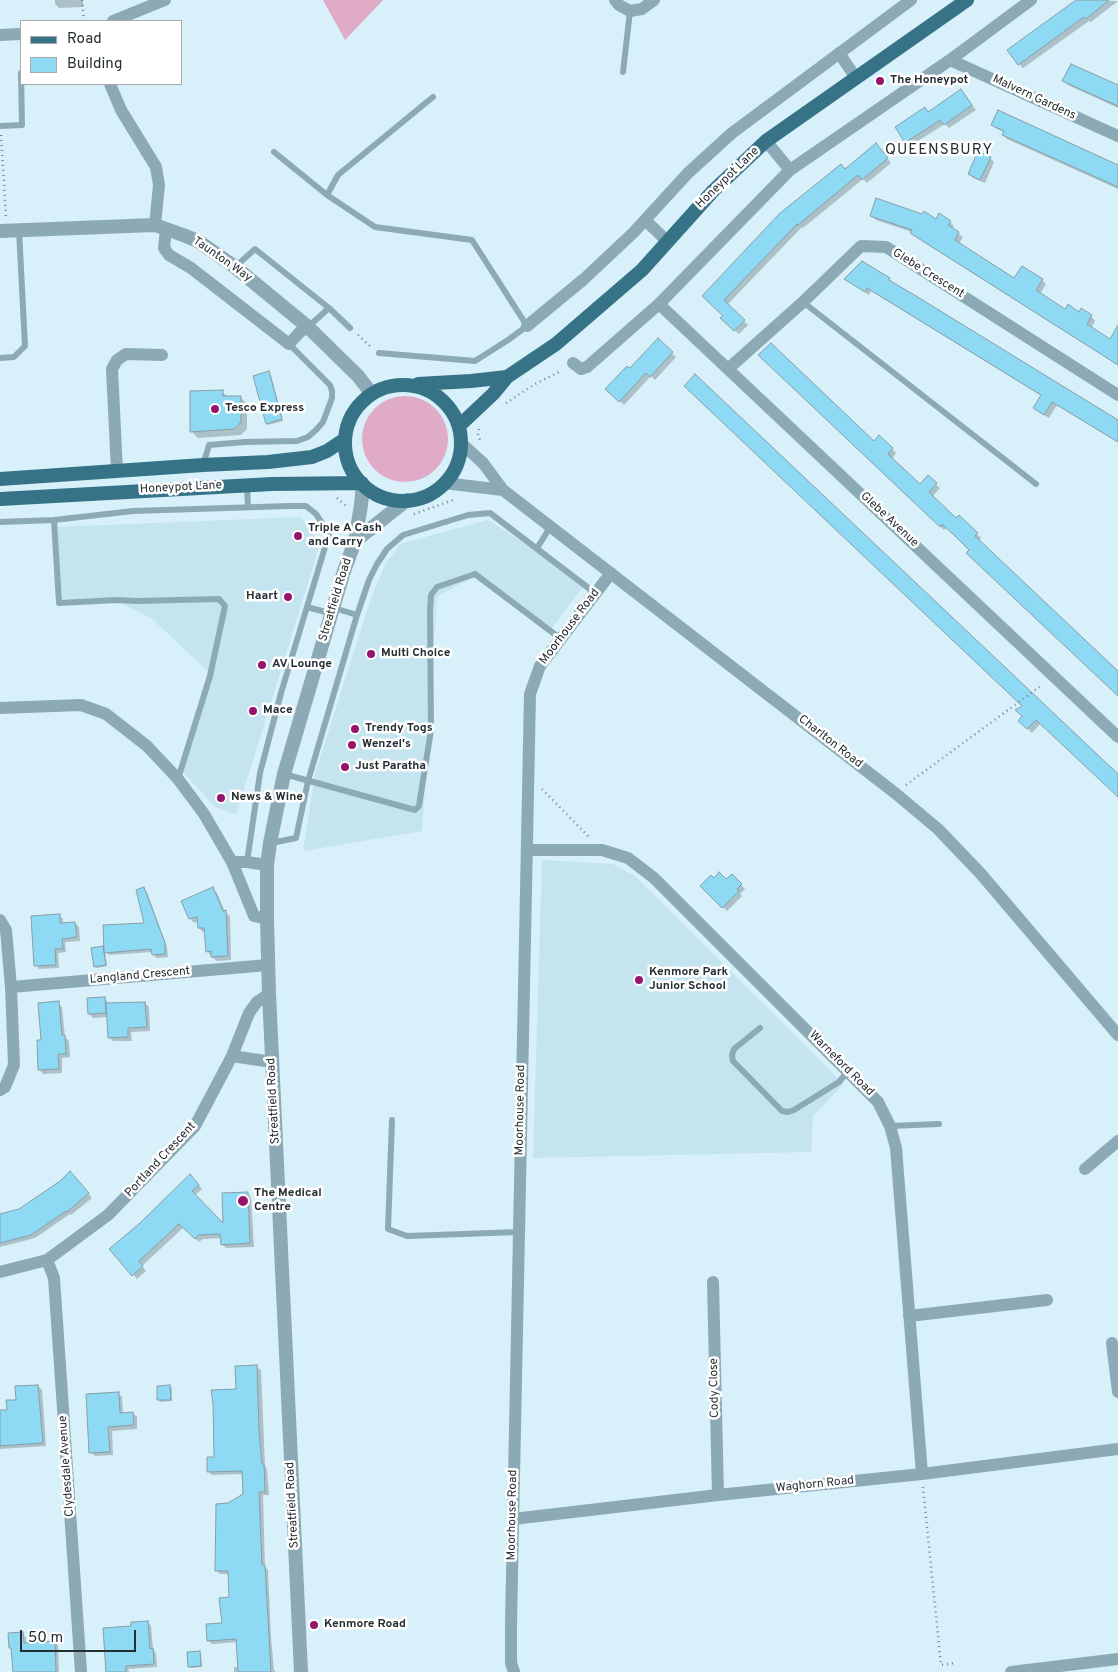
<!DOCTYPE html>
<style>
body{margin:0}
#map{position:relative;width:1118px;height:1672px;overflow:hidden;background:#d8f0f9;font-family:Overpass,sans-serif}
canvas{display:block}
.legend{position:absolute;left:20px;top:20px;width:162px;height:65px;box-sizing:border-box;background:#fff;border:1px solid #a8abad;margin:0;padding:6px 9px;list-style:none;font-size:15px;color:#252e31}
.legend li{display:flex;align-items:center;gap:10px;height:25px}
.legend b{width:25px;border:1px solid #a8abad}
.scale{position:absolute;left:20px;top:1630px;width:116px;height:22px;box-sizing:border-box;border:2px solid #252e31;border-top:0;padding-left:6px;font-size:15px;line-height:18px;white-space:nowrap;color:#252e31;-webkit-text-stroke:4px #fff;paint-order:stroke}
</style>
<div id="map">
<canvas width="1118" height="1672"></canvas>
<ul class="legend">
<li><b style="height:6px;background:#367387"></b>Road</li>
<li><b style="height:14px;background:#8ed9f3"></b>Building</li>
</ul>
<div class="scale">50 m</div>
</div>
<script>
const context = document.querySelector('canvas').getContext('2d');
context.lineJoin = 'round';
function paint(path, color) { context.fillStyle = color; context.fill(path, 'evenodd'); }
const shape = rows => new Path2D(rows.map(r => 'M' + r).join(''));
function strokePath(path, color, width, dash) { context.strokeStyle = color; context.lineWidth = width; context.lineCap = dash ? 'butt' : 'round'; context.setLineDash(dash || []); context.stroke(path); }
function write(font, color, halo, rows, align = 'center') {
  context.font = font + ' Overpass,sans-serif'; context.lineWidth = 5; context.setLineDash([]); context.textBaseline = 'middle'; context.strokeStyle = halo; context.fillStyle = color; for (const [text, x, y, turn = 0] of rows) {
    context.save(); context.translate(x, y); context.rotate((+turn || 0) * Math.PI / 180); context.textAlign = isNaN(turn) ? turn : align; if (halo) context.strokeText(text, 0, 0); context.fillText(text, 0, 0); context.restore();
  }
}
const built = shape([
 [300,517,320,544,236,815,214,806,183,772,212,675,151,618,121,603,61,599,57,527],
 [488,520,586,583,549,632,474,576,437,597,422,831,303,851,315,774,372,595,385,565,400,544],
 [542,860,613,864,635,876,844,1084,813,1116,811,1152,533,1158]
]);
const green = shape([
 [323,0,383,0,345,40],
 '362 439a43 43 0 1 1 86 0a43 43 0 1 1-86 0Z'
]);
const shadow = shape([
 [55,0,83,0,83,7,59,8,55,4],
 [1082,0,1118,1,1091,22,1089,21,1023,68,1019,64],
 [1064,81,1118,87,1118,108,1068,85],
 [961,91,976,110,949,128,945,124,910,146,897,127,925,109,929,113],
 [993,125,1118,167,1118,189,1007,139,1003,135,1004,132,997,129],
 [880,149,891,163,867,183,863,179,803,228,802,227,727,305,748,325,739,334,722,318,725,316,704,296,846,170],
 [990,158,994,162,985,183,973,178,969,174],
 [940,215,950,222,954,226,952,229,963,237,959,244,1015,279,1042,280,1046,284,1040,294,1065,311,1079,314,1081,310,1091,316,1095,321,1091,328,1110,340,1118,328,1118,365,916,237,912,232,876,220,871,216,936,221],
 [846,279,889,279,894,283,1118,421,1118,442,1057,405,1049,418,1039,412,1042,396,871,291,869,295],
 [658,340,676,357,655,380,651,376,624,405,607,389,630,370],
 [759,355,874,442,879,437,896,453,892,459,920,485,928,477,940,488,932,497,956,520,959,517,981,538,979,541,1118,673,1118,694,971,550,947,527,944,530],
 [269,373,271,375,283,421,268,425,267,423],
 [222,392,228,397,240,397,247,404,247,429,241,435,198,438,192,432],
 [1023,706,1118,776,1118,795,1041,723,1032,733,1024,725],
 [732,875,745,889,740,894,742,896,727,911,702,886,714,880,726,881],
 [143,889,147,892,167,947,168,957,156,958,153,952,109,955,105,951,107,966,97,968,95,966,102,947,106,950,146,924],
 [213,889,217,893,225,912,230,916,231,960,217,961,212,957,207,951,206,932,203,932,199,928,199,921,194,923,190,918],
 [59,915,63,919,63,924,75,923,79,927,80,941,65,942,66,952,58,953,59,968,39,969,36,965],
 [105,998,109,1005,145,1003,149,1007,150,1031,131,1032,132,1041,113,1041,109,1037,108,1017,93,1018,89,1014],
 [58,1003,62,1007,65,1037,69,1041,70,1057,62,1058,62,1073,43,1074,39,1069],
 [74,1176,92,1198,71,1215,70,1214,35,1238,0,1247,0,1215,20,1210],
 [194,1179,202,1189,195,1195,225,1226,247,1193,251,1197,254,1247,226,1248,222,1244,222,1238,203,1239,199,1242,184,1227,142,1266,146,1271,137,1279,111,1249],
 [257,1367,261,1370,265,1466,267,1469,269,1495,263,1495,265,1567,268,1570,271,1638,274,1670,276,1672,234,1672,234,1667,239,1667,238,1642,212,1644,208,1640,223,1624,230,1598,230,1574,220,1574,217,1571,229,1505,244,1495,243,1474,212,1475,208,1471,215,1458,237,1390],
 [38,1386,42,1390,46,1446,0,1449,0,1411,8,1411,17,1401],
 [170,1386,172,1388,172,1401,160,1402,159,1400],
 [118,1393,122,1397,123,1414,133,1413,137,1417,137,1429,112,1431,113,1455,95,1456,91,1452],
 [148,1622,151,1626,153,1649,156,1653,157,1667,128,1669,129,1672,107,1672,133,1627],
 [22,1634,26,1637,26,1644,54,1642,58,1645,59,1672,15,1672,12,1649,10,1647],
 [199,1653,201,1654,202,1667,191,1668,189,1666]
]);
const building = shape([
 [1076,0,1109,0,1086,19,1084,17,1018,65,1007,50,1076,0],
 [1071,64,1118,85,1118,106,1062,81,1071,64],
 [961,89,972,105,944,125,940,120,905,143,895,127,925,107,928,112,961,89],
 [998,110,1118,165,1118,187,1002,135,1004,131,991,125,998,110],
 [876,143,888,158,862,180,858,175,798,225,797,224,724,300,745,320,734,331,720,318,723,316,702,296,779,214,841,164,845,169,876,143],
 [978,151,991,157,980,180,968,174,978,151],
 [876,198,922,214,924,211,936,219,939,213,951,221,948,225,959,232,955,240,1014,278,1022,266,1043,279,1036,290,1065,309,1068,304,1079,312,1081,308,1092,315,1087,324,1110,339,1118,325,1118,365,910,233,912,230,870,216,876,198],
 [862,261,890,278,889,280,916,296,1118,420,1118,442,1052,402,1044,415,1033,408,1041,395,867,288,865,292,844,279,862,261],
 [658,338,673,352,650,377,646,373,619,402,605,389,627,366,630,368,658,338],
 [771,343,874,441,879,435,893,448,888,454,920,484,928,475,937,483,929,492,956,518,959,515,978,533,975,536,1118,671,1118,696,966,553,969,550,956,537,942,524,940,527,758,355,771,343],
 [269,371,282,419,266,424,253,376,269,371],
 [695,374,1118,774,1118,797,1036,720,1027,729,1018,721,1022,716,1015,710,1022,706,684,386,695,374],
 [223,390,223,396,241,396,241,422,234,429,190,432,190,391,223,390],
 [719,872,726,879,732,874,742,884,737,889,739,891,722,908,700,886,711,875,714,878,719,872],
 [144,887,165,943,165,954,152,955,151,949,104,953,103,925,144,923,136,890,144,887],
 [213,887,223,911,226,910,228,956,211,957,211,951,206,952,204,928,198,928,197,917,189,919,181,901,213,887],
 [60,914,60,923,75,922,77,937,62,939,63,949,55,949,56,965,34,966,31,916,60,914],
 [103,946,106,965,94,967,91,948,103,946],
 [105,997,106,1013,88,1014,87,998,105,997],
 [59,1001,62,1035,65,1035,66,1054,58,1054,59,1069,38,1070,37,1040,41,1040,38,1003,59,1001],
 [145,1002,147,1027,128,1028,128,1037,108,1038,106,1003,145,1002],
 [70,1171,89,1193,67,1212,66,1211,31,1235,0,1243,0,1214,19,1209,60,1181,70,1171],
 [190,1174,199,1185,192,1191,223,1223,222,1193,248,1192,250,1243,221,1245,220,1234,198,1235,195,1239,179,1224,139,1261,143,1266,132,1276,109,1249,140,1223,190,1174],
 [257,1365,259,1430,262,1464,264,1464,265,1492,259,1492,262,1565,265,1565,271,1672,238,1672,236,1639,207,1641,206,1624,222,1623,219,1598,229,1597,228,1571,215,1571,216,1504,228,1503,243,1494,242,1471,207,1472,207,1457,214,1457,213,1404,211,1390,236,1389,235,1366,257,1365],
 [38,1385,43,1443,0,1446,0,1410,7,1410,6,1400,16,1400,15,1386,38,1385],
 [170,1385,171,1400,157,1400,157,1386,170,1385],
 [119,1392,120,1413,133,1412,134,1425,108,1427,110,1452,89,1453,86,1394,119,1392],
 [148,1621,150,1649,153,1648,154,1664,126,1666,126,1672,106,1672,103,1628,131,1626,131,1622,148,1621],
 [23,1632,24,1643,55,1641,56,1672,13,1672,11,1648,9,1648,8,1633,23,1632],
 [200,1651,201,1666,188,1667,187,1652,200,1651]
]);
const path = shape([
 [82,0,84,21],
 [1,135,6,217],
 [358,335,371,347],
 [506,403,535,384,561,371],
 [479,429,478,434,480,440],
 [337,498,346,506],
 [414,514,456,499],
 [906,785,1042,685],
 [542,789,589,837],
 [923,1487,941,1665,954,1663]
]);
const service = shape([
 [623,72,630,11],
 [0,126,22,125,21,73],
 [274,152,327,195,375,227,472,240,527,326,508,340,475,361,379,353],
 [327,195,338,175,433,97],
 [235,267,255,249,329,308,350,328],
 [803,302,1036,484],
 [308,327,329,308],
 [0,358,14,357,25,346,19,230],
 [203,465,209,445,245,442,297,441,308,437,316,430,323,422,332,398,332,391,330,385,289,344],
 [247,485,248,507],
 [54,520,59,603,117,600,136,601,219,599,225,606,210,676,178,779],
 [0,522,54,520,133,511,289,506,306,506,316,514,329,534,281,693,260,773,247,862],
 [537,548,551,526],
 [307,607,333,614],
 [334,608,357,615],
 [284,774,415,810,419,806,431,730,430,611,431,595,437,587,475,574,561,639],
 [271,843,296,838,308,781,357,615,369,580,377,564,387,549,403,535,468,515,490,513,595,593],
 [760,1028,734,1049,732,1055,733,1061,782,1111,788,1112,794,1110,839,1082,848,1071],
 [392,1120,388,1229,407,1236,519,1232],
 [890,1126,939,1124]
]);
const minor = shape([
 [615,0,619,5,630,11,642,9,654,0],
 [113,21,165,0],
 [0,35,21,34],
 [839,53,856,78],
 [950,60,1118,136],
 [110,84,121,110,156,167,159,185,155,225],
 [766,141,790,170],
 [645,220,667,241],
 [166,229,164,248,169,255,191,268,289,344,300,332,308,327],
 [659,304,1118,737],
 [527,326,584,279,633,233,688,173,732,133,911,0],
 [573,363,581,369,587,367,659,304,790,170,950,60,1031,0],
 [728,369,803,302,861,246,886,247,1118,395],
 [461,443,483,463,503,490,895,793,938,829,981,874,1118,1035],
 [117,471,112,369,117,360,126,354,162,355],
 [444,483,503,490],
 [0,708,81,705,106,714,147,746,178,779,204,814,232,862,254,916,267,919],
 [527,850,602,850,628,858,654,878,878,1102,890,1126,896,1148,922,1474],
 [232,862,247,862,267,865],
 [0,920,6,930,11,987,14,1065,5,1087,0,1090],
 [11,987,268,965],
 [232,1056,272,1062],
 [1085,1169,1118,1141],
 [47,1260,54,1278,81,1672],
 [0,1272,47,1260,108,1215,195,1126,232,1056,249,1013,257,1002,269,994],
 [713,1282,718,1495],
 [909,1316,1047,1300],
 [1112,1343,1118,1392],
 [513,1519,718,1495,922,1474,1118,1449],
 [514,1672,511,1663,511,1624,530,694,540,666,611,573],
 [1011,1672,1118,1659]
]);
const tertiary = shape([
 [0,231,155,225,183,235,198,241,235,267,308,327,358,376,372,394],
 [355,541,407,500],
 [301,1672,269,994,267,919,267,865,270,843,284,774,344,571,355,541,361,505,363,485]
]);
const primary = shape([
 [418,384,471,381,507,377],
 '345 443a58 58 0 1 1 116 0a58 58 0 1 1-116 0Z',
 [459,426,493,394,507,377,556,344,642,270,713,191,766,141,967,0],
 [0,479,203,465,268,462,312,457,327,451,345,439],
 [0,499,272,484,362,483]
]);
const markers = [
 [880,81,5,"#96146b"],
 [215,409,5,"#96146b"],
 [298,536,5,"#96146b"],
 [288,597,5,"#96146b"],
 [371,654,5,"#96146b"],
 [262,665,5,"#96146b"],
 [253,711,5,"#96146b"],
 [355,729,5,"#96146b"],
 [352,745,5,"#96146b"],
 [345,767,5,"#96146b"],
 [221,798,5,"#96146b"],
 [639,980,5,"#96146b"],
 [243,1201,6,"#96146b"],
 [314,1625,5,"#96146b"]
];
const poiNames = [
 ["The Honeypot",890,81],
 ["Tesco Express",225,409],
 ["Triple A Cash",308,529],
 ["and Carry",308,543],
 ["Haart",278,597,"right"],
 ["Multi Choice",381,654],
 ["AV Lounge",272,665],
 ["Mace",263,711],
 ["Trendy Togs",365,729],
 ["Wenzel's",362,745],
 ["Just Paratha",355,767],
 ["News & Wine",231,798],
 ["Kenmore Park",649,973],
 ["Junior School",649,987],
 ["The Medical",254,1194],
 ["Centre",254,1208],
 ["Kenmore Road",324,1625]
];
const streetNames = [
 ["Malvern Gardens",1034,98,25],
 ["Honeypot Lane",728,178,-44],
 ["Taunton Way",222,260,35],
 ["Glebe Crescent",928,274,32],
 ["Honeypot Lane",181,488,-3],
 ["Glebe Avenue",889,520,43],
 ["Streatfield Road",336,600,-73],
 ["Moorhouse Road",570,627,-53],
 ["Charlton Road",830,742,38],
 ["Langland Crescent",140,976,-5],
 ["Warneford Road",841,1064,45],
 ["Streatfield Road",274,1101,-93],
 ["Moorhouse Road",521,1110,-89],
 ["Portland Crescent",161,1160,-47],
 ["Cody Close",715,1388,-91],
 ["Clydesdale Avenue",67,1466,-94],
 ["Waghorn Road",815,1485,-6],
 ["Streatfield Road",293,1505,-93],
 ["Moorhouse Road",513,1515,-89]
];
const quarterNames = [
 ["QUEENSBURY",939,151]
];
paint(built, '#c4e4f0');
paint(green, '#e0abc7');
paint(shadow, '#0003');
paint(building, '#8ed9f3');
strokePath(building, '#889ea6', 1);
strokePath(path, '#77878d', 2.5, [1, 4]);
strokePath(service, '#8caab5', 6);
strokePath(minor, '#8caab5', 12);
strokePath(tertiary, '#8caab5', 14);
strokePath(primary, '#367387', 14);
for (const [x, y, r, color] of markers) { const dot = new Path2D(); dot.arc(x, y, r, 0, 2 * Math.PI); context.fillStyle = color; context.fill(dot); strokePath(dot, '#fff', 2); }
write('bold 12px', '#252e31', '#fff', poiNames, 'left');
write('12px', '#252e31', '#fff', streetNames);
context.letterSpacing = '1px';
write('15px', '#252e31', '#fff', quarterNames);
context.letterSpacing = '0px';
</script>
